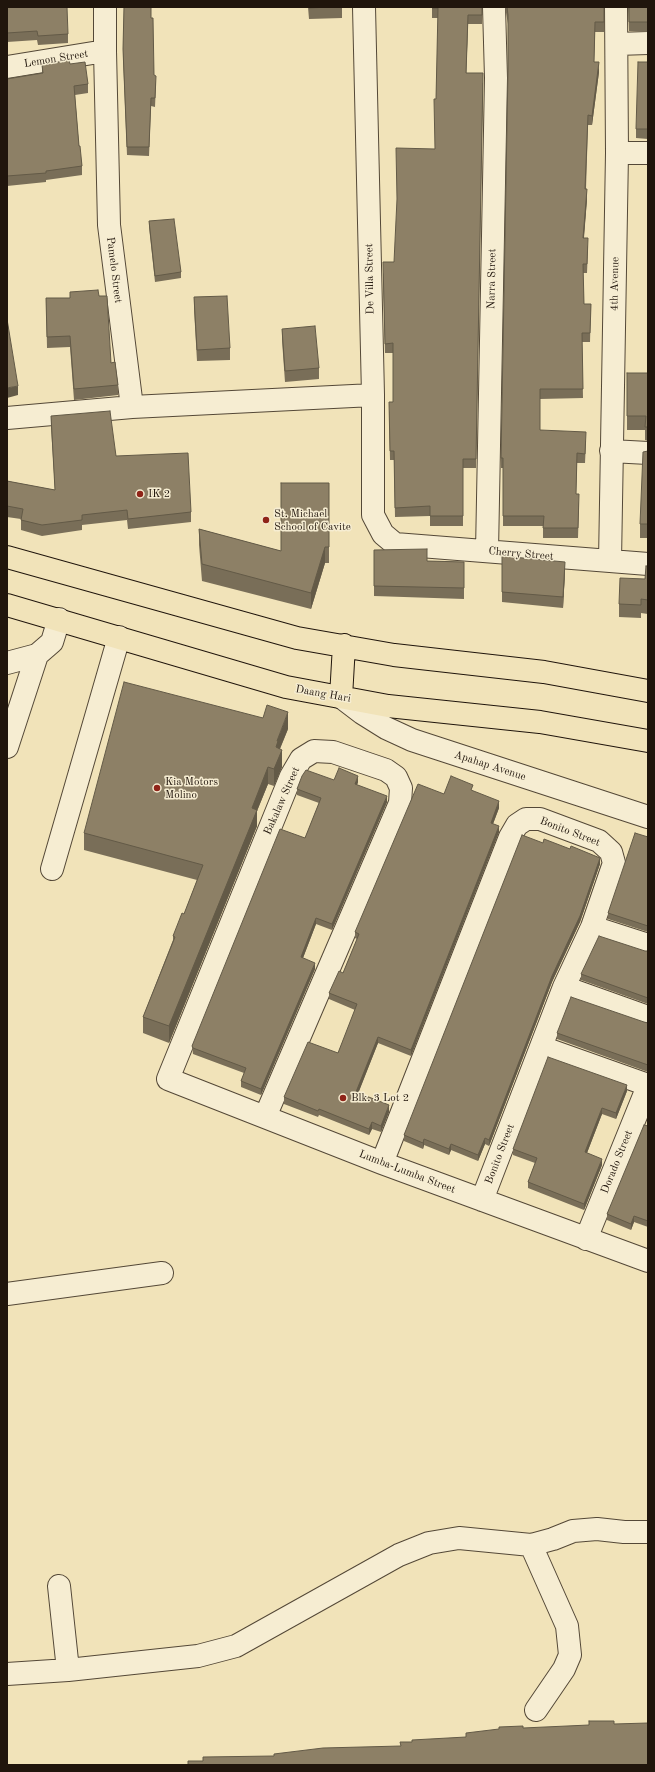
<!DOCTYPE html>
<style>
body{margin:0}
#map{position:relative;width:655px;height:1772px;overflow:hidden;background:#f1e3b9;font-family:"Old Standard TT",serif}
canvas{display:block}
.frame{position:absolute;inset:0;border:8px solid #20150c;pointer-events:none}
</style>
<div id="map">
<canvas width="655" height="1772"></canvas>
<div class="frame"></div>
</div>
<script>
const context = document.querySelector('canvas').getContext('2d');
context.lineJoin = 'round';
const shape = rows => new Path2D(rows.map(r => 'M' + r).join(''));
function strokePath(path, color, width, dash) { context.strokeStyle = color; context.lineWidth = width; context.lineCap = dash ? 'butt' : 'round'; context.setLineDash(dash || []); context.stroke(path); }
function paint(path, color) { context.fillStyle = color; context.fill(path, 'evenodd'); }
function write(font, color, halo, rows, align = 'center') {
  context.font = font + ' "Old Standard TT",serif'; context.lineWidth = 3; context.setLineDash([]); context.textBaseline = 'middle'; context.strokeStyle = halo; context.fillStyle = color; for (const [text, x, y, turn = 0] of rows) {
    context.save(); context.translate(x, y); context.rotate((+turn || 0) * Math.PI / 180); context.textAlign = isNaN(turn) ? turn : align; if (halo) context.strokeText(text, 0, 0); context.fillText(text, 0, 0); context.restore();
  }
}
const minor = shape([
 [364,7,373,395,373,515,383,534,395,544,648,564],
 [617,44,648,43],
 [7,67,105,51],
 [617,153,648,153],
 [132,407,373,395],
 [7,418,132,407,109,225,105,51,105,7],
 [611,451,648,453],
 [487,551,496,78,494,7],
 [610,561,617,153,616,7],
 [7,663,37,655,52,642,59,619],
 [341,697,362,713,386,728,412,740,648,817],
 [7,747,37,655],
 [52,869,119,637],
 [592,927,648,945],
 [564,987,648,1017],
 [541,1047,648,1085],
 [265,1117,400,803,401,788,396,777,386,770,333,752,314,751,301,759,291,776,168,1079,382,1163,648,1261],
 [382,1163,510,837,517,825,526,819,540,819,599,841,611,852,614,863,592,927,564,987,482,1200],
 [586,1239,648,1086],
 [7,1294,162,1273],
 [531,1545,567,1626,570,1655,564,1669,536,1710],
 [59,1586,68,1670],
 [7,1674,68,1670,198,1656,236,1646,399,1555,429,1543,459,1538,531,1545,553,1539,573,1531,597,1529,624,1532,648,1532]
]);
const major = shape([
 [7,557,297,638,394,655,544,672,648,691],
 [7,605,286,687,388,706,540,722,648,741],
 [341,697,344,645]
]);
const wall = shape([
 [7,7,68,34,68,43,38,45,37,40,7,42],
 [124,7,151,18,154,75,156,84,155,107,151,106,149,156,127,155,123,57],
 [308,7,342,7,342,18,309,19],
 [432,7,482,7,482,24,468,24,466,73,483,83,476,468,463,468,463,526,430,526,430,516,395,517,394,460,390,460,389,412,393,402,393,353,385,353,383,274,394,262,435,149,438,18,432,18],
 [505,7,604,7,604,32,595,32,594,62,599,72,592,125,588,125,586,189,587,199,584,238,588,247,587,273,583,273,584,304,591,304,590,342,582,342,583,398,540,399,540,430,586,441,585,463,577,463,576,494,579,504,578,538,543,538,543,526,503,526,503,468,501,468,501,458,508,73,508,24],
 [628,7,648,7,648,32,629,31],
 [648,62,648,139,636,138,636,129],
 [70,64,88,84,88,93,75,95,79,146,82,166,82,175,46,180,46,182,7,186,7,79,42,74,42,65],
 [149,221,181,272,181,278,155,282,149,227],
 [70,292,99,296,111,363,118,385,118,395,74,400,70,347,47,348,46,298,70,298],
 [194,297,230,348,230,360,197,361,194,309],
 [282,329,319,368,319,379,285,382,282,340],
 [627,373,648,373,648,441,645,440,645,430,627,430],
 [51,416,116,456,191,512,191,522,128,529,127,520,82,525,82,530,42,536,21,530,21,519,7,517,7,481,55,490,51,427],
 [648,451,648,538,640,538,640,524],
 [329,483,329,563,325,563,311,609,202,581,199,545,199,529,281,551],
 [374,550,427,561,464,562,464,599,374,596],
 [502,556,565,572,563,608,502,602],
 [648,566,648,614,641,613,641,618,619,617,619,604,645,579],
 [288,729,280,749,282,767,274,786,268,784,257,811,257,826,169,1043,143,1033,143,1017,173,940,173,936,184,914,197,880,84,850,84,833],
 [334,780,358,782,357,785,387,802,332,930,316,924,303,958,315,969,261,1095,241,1087,241,1081,244,1073,193,1054,192,1046,305,838,319,803,297,795,297,789],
 [473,791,499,808,493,824,499,832,411,1056,378,1043,358,1093,389,1112,381,1132,372,1129,369,1135,319,1115,318,1117,284,1104,284,1097,338,1053,355,1010,329,999,329,993,343,973,357,939,355,938,355,932,444,794],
 [648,837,648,932,608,919,608,913],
 [543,843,600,864,580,922,552,982,489,1146,485,1144,478,1161,451,1150,449,1155,424,1145,423,1149,404,1141,404,1135],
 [645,951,648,951,648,1004,581,980,581,974],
 [644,1022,648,1023,648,1072,557,1039,557,1033],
 [627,1091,616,1119,602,1114,587,1153,602,1165,584,1210,528,1188,528,1182,535,1163,513,1155,513,1149],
 [648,1126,648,1227,634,1222,631,1230,607,1220,607,1214]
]);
const shadedWall = shape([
 [468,15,468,24,466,82,466,73],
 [599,62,599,72,592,125,592,116],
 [587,189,587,199,583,247,583,238],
 [18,386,18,395,7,398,7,388],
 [325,547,325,563,311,609,311,593],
 [565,562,565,572,563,608,563,597],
 [288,712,288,729,278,753,282,750,282,767,274,786,274,769,277,741],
 [268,767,268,784,257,811,257,826,169,1043,169,1026,252,808],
 [358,776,358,782,355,790,355,784],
 [387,796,387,802,332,930,332,924],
 [499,801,499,808,491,829,491,823],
 [499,826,499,832,411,1056,411,1050],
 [600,858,600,864,580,922,552,982,489,1146,489,1140,552,976],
 [316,918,316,924,301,963,301,957],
 [315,963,315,969,261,1095,261,1089],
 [378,1037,378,1043,356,1099,356,1092],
 [627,1085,627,1091,616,1119,616,1113],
 [389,1105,389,1112,381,1132,381,1126],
 [602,1108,602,1114,585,1158,585,1152],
 [372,1122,372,1129,369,1135,369,1129],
 [485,1138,485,1144,478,1161,478,1155],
 [424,1139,424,1145,423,1149,423,1143],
 [451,1144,451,1150,449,1155,449,1149],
 [602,1159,602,1165,584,1210,584,1204],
 [634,1216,634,1222,631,1230,631,1224]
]);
const building = shape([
 [7,7,67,7,68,34,38,36,37,31,7,33,7,7],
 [124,7,151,7,151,18,153,18,154,75,156,76,155,98,151,98,149,147,127,147,123,49,124,7],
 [308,7,329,7,309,8,308,7],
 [432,7,482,7,482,15,468,15,466,73,483,73,476,459,463,459,463,516,430,516,430,506,395,508,394,451,390,451,389,402,393,402,393,343,385,344,383,262,394,262,397,199,396,148,435,149,434,99,436,99,438,8,432,8,432,7],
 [507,7,604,7,604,22,595,22,594,62,599,62,592,116,588,115,585,189,587,189,583,238,588,238,587,264,583,264,584,304,591,304,590,333,582,333,583,389,540,389,540,430,586,432,585,454,577,453,576,494,579,494,578,528,543,528,544,516,503,516,503,458,501,458,508,69,508,15,507,7],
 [629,7,648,7,648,22,629,22,629,7],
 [69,60,70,64,85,62,88,84,74,86,79,146,80,146,82,166,46,171,46,173,7,176,7,79,43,73,42,65,69,60],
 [638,62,648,62,648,129,636,129,638,62],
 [174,219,181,272,155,276,149,221,174,219],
 [98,290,99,296,107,296,111,363,115,362,118,385,74,389,70,336,47,337,46,298,70,298,70,292,98,290],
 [227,296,230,348,197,350,194,297,227,296],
 [7,319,18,386,7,388,7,319],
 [315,326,319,368,285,371,282,329,315,326],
 [627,373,648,373,648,427,645,427,646,416,627,416,627,373],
 [110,411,116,456,188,453,191,512,128,519,127,510,82,515,82,520,42,525,21,520,23,509,7,506,7,481,55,490,51,416,110,411],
 [648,451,648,524,640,524,643,452,648,451],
 [281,483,329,483,329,547,325,547,311,593,202,564,199,529,281,551,281,483],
 [427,549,427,561,464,562,464,588,374,586,374,550,427,549],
 [502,556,565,562,563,597,502,592,502,556],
 [646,566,648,566,648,600,641,599,641,605,619,604,620,578,645,579,646,566],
 [124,682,263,718,267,705,288,712,277,741,278,741,276,747,282,750,274,769,268,767,252,808,257,810,169,1026,143,1017,175,937,173,936,182,913,184,914,203,865,84,833,124,682],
 [339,768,358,776,355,784,387,796,332,924,316,918,301,957,315,963,261,1089,241,1081,246,1068,193,1048,192,1046,280,829,305,838,321,798,297,789,302,776,306,770,334,780,339,768],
 [451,776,473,785,471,790,499,801,491,823,499,826,411,1050,378,1037,356,1092,389,1105,381,1126,372,1122,369,1129,319,1109,318,1111,284,1097,308,1042,338,1053,357,1004,329,993,339,971,343,973,359,934,355,932,418,784,444,794,451,776],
 [635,833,648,837,648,926,608,913,635,833],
 [522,835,543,843,544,839,570,849,571,846,600,858,580,916,552,976,489,1140,485,1138,478,1155,451,1144,449,1149,424,1139,423,1143,404,1135,522,835],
 [599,936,645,951,648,951,648,998,581,974,599,936],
 [571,997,644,1022,648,1023,648,1065,557,1033,571,997],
 [548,1057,627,1085,616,1113,602,1108,585,1152,602,1159,584,1204,528,1182,537,1158,513,1149,548,1057],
 [644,1125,648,1126,648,1221,634,1216,631,1224,607,1214,644,1125],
 [589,1721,614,1721,614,1724,648,1723,648,1765,188,1765,188,1761,203,1761,203,1757,274,1756,274,1754,323,1748,401,1746,400,1742,412,1742,412,1740,466,1737,466,1733,499,1729,499,1727,523,1726,523,1728,589,1725,589,1721]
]);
const markers = [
 [140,494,4,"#8f2418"],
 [266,520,4,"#8f2418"],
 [157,788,4,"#8f2418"],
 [343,1098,4,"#8f2418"]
];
const streetNames = [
 ["Lemon Street",56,59,-9],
 ["Pamelo Street",114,270,83],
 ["De Villa Street",370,279,-91],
 ["Narra Street",492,279,-89],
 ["4th Avenue",615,284,-89],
 ["Cherry Street",521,554,5],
 ["Daang Hari",323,694,10],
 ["Apahap Avenue",490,766,18],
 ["Bakalaw Street",282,801,-66],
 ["Bonito Street",570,832,21],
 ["Bonito Street",500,1154,-69],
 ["Dorado Street",617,1162,-68],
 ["Lumba-Lumba Street",407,1172,21]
];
const poiNames = [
 ["IK 2",148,494],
 ["St. Michael",274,514],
 ["School of Cavite",274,527],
 ["Kia Motors",165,782],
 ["Molino",165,795],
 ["Blk. 3 Lot 2",351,1098]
];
strokePath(minor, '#544837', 24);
strokePath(major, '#20150c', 24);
strokePath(minor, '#f6edd2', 22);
strokePath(major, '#f1e3b9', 22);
paint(wall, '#796e58');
paint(shadedWall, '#635a47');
paint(building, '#8d8066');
strokePath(building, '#635a47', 1);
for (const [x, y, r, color] of markers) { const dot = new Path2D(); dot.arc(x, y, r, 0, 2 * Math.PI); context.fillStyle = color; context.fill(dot); strokePath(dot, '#f6edd2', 1.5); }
write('11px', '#20150c', '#f6edd2', streetNames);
write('11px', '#20150c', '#f6edd2', poiNames, 'left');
</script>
